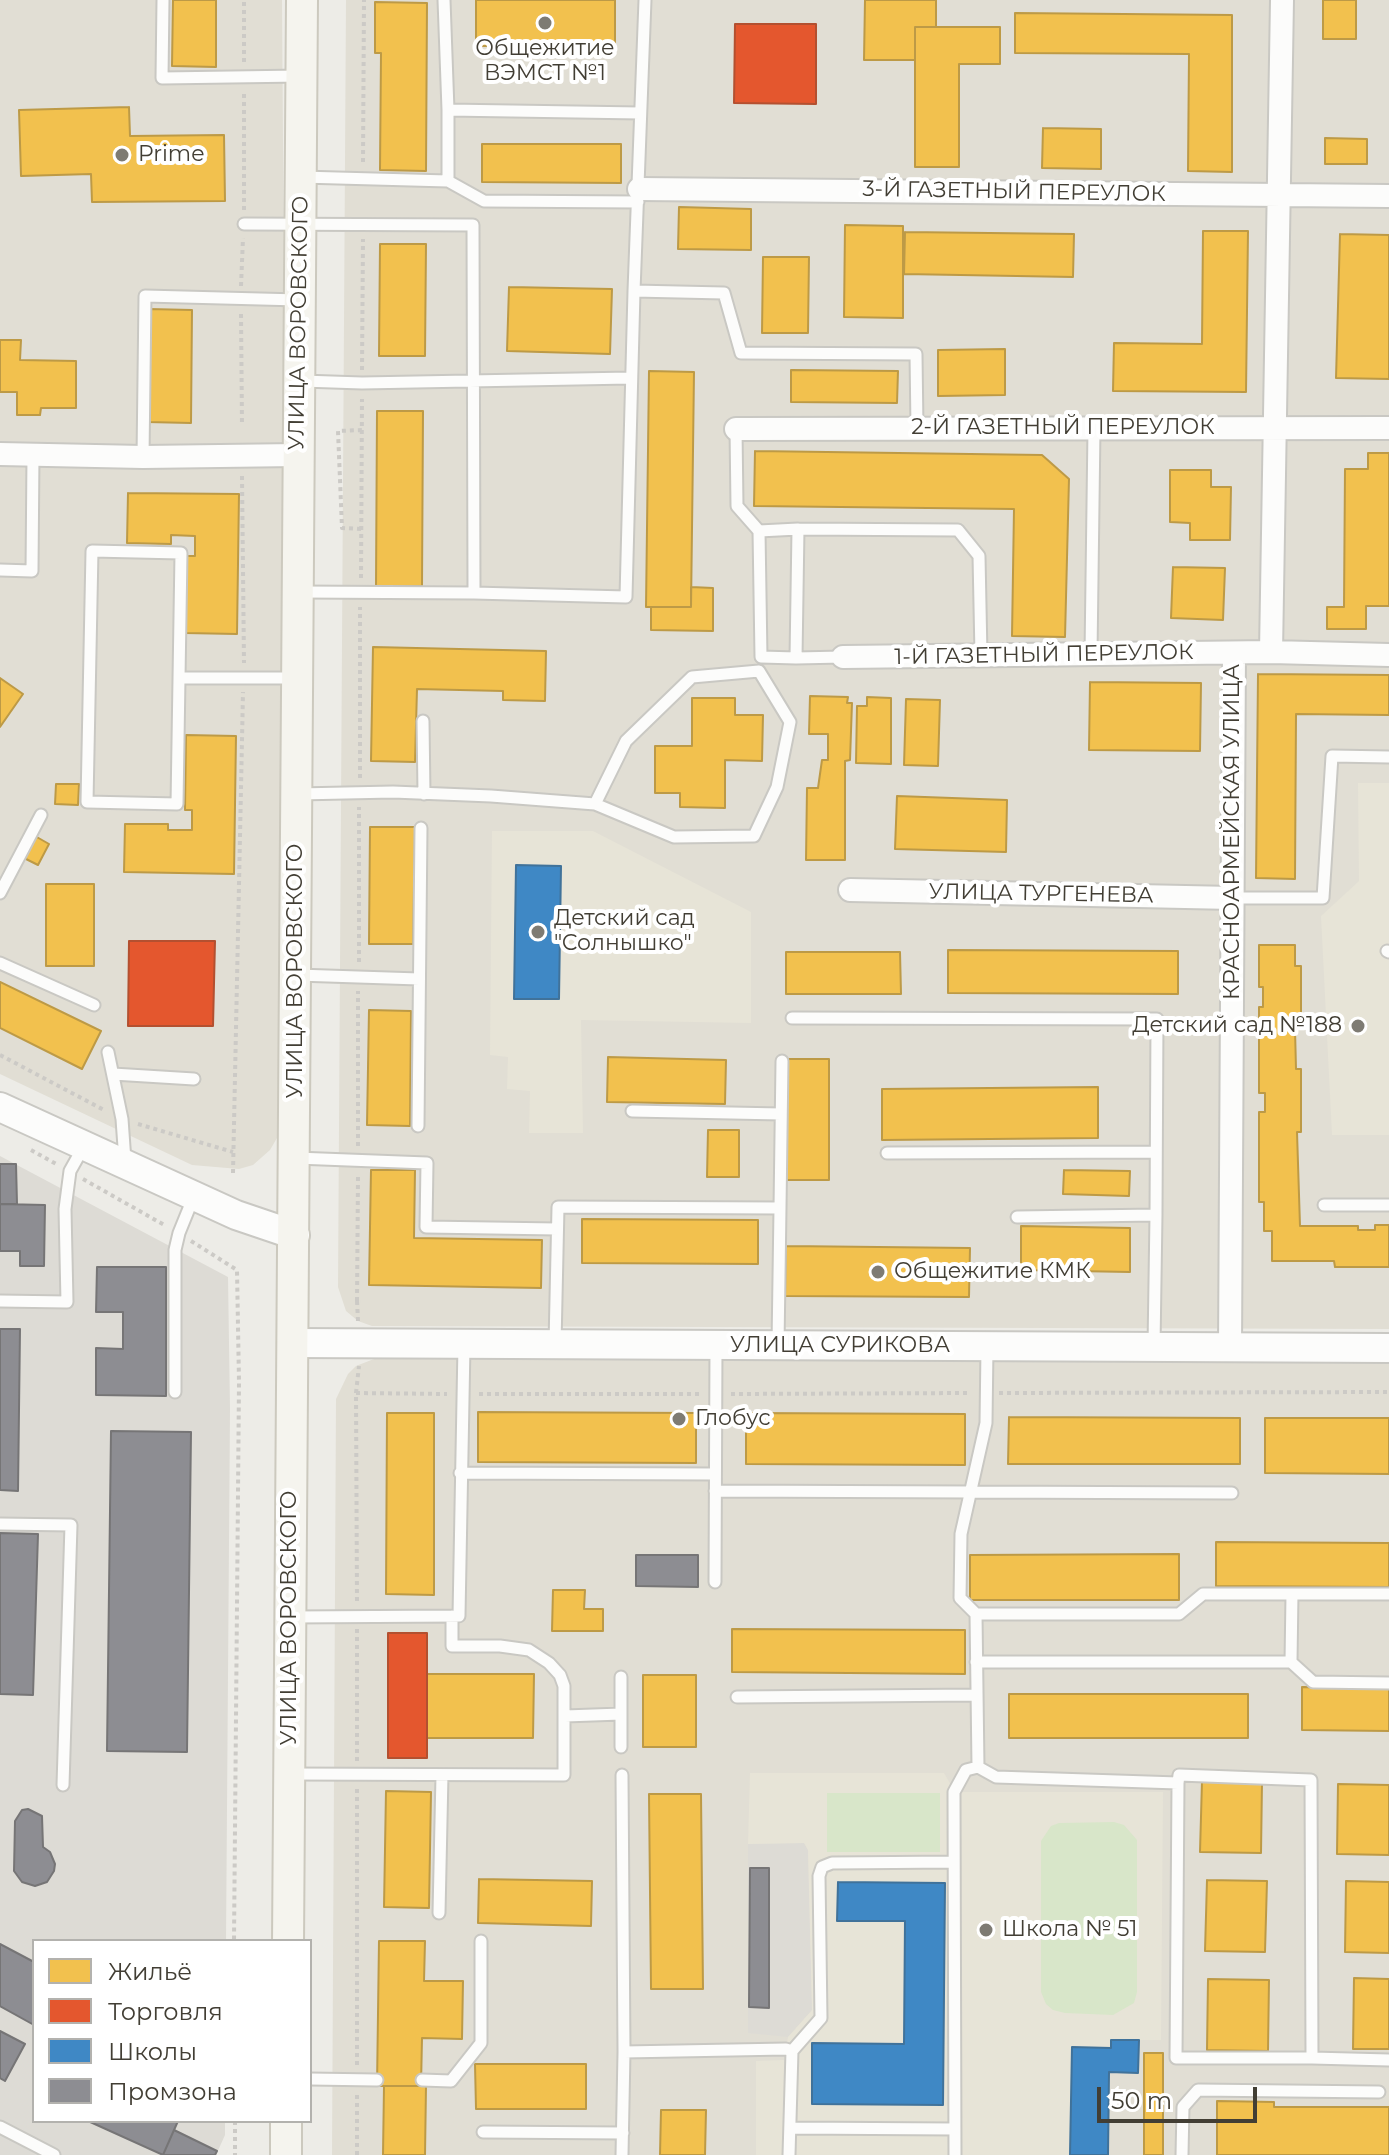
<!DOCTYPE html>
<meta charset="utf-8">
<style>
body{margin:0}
#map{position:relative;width:1389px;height:2155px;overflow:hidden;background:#edece7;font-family:Montserrat,sans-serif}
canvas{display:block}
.legend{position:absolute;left:32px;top:1939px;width:280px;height:184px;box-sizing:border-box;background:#fff;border:2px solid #b3b2ae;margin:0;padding:10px 14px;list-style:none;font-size:24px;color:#423e34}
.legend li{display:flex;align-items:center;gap:16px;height:40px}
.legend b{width:40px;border:2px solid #b3b2ae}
.scale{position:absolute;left:1097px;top:2087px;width:160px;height:36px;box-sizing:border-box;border:4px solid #423e34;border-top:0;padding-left:10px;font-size:24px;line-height:28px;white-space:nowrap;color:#423e34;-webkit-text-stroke:6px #fff;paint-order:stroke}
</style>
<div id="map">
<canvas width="1389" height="2155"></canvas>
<ul class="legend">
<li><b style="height:22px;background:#f2c14e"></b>Жильё</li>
<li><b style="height:22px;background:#e4572e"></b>Торговля</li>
<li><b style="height:22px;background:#3f88c5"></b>Школы</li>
<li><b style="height:22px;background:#8d8d92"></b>Промзона</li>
</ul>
<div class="scale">50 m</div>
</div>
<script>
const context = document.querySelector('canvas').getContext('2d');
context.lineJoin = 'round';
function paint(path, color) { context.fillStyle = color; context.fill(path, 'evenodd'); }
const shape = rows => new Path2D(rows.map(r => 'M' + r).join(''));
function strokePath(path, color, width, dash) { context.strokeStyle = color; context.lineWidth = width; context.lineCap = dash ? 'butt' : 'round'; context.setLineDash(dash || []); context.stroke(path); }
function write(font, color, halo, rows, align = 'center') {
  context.font = font + ' Montserrat,sans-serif'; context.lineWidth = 8; context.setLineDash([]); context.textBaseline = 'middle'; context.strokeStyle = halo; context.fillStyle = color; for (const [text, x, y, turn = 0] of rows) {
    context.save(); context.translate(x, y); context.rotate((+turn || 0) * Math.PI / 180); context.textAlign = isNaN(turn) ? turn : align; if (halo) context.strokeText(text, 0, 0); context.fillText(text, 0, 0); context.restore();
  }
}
const residential = shape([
 [0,0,282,0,285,429,280,1123,277,1138,270,1150,253,1165,239,1169,192,1165,0,1074],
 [346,0,1389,0,1389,1329,372,1326,358,1321,346,1311,338,1287],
 [379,1357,1389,1359,1389,2155,332,2155,336,1399,348,1374,356,1366]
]);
const industrial = shape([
 [0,1156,228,1277,230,1409,226,1941,34,1941,34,2121,225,2121,225,2135,216,2155,0,2155],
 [804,1843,808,1850,812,2010,788,2037,748,2033,748,1844]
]);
const education = shape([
 [1358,783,1389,783,1389,1135,1332,1135,1321,916,1359,881],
 [492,831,593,831,751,912,751,1023,581,1020,583,1133,529,1133,530,1091,507,1089,508,1057,490,1055],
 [750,1773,944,1773,955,1792,1163,1792,1161,2040,1112,2040,1111,2048,1070,2155,756,2155,756,2061,784,2060,788,2037,812,2010,808,1850,804,1843,748,1844]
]);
const green = shape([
 [827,1793,940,1793,940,1852,827,1852],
 [1114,1822,1124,1825,1137,1840,1137,1992,1134,2003,1113,2015,1065,2013,1053,2010,1046,2004,1041,1992,1041,1841,1051,1826,1059,1823]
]);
const homes = shape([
 [173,0,216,0,216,67,172,66,173,0],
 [476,0,615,0,615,46,476,46,476,0],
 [865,0,936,0,936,27,915,27,915,60,864,60,865,0],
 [1323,0,1356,0,1356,39,1323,39,1323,0],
 [375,2,427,3,426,171,380,170,381,53,375,53,375,2],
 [1015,13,1232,15,1232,172,1188,171,1189,54,1015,53,1015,13],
 [915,27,1000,27,1000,64,959,64,959,167,915,167,915,27],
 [129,107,130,136,224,135,225,201,92,202,91,174,21,176,19,110,129,107],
 [1043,128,1101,129,1101,169,1042,168,1043,128],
 [1325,138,1367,139,1367,164,1325,164,1325,138],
 [482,144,621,144,621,183,482,182,482,144],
 [679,207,751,209,751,250,678,249,679,207],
 [845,225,903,226,903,318,844,317,845,225],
 [1203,231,1248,231,1246,392,1113,391,1114,343,1202,344,1203,231],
 [905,232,1074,234,1073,277,904,274,905,232],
 [1340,234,1389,235,1389,379,1336,378,1340,234],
 [380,244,426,244,425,356,379,356,380,244],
 [763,257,809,257,808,333,762,333,763,257],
 [509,287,612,289,610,354,507,351,509,287],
 [148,309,192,310,191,423,147,422,148,309],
 [0,340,21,340,20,360,76,361,76,408,41,408,40,415,17,415,17,392,0,392,0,340],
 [1005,349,1005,395,938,396,938,350,1005,349],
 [791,370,898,371,897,403,791,402,791,370],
 [649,371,694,372,691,607,646,607,649,371],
 [377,411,423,411,422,586,376,586,377,411],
 [755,451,1042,455,1069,479,1065,637,1012,636,1014,509,754,506,755,451],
 [1368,453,1389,453,1389,606,1366,606,1366,629,1327,629,1327,607,1344,607,1345,469,1368,469,1368,453],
 [1170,470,1211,470,1211,487,1231,487,1230,540,1190,540,1190,523,1170,522,1170,470],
 [128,493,239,494,237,634,185,633,187,556,195,556,195,536,171,535,171,544,127,543,128,493],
 [1173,567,1225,568,1223,620,1171,618,1173,567],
 [691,587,713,588,713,631,651,630,651,607,691,607,691,587],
 [373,647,546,651,545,701,503,700,503,691,417,689,415,762,371,761,373,647],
 [1258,674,1389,675,1389,715,1296,714,1295,879,1256,878,1258,674],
 [0,678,23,694,0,727,0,678],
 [1090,682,1201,683,1200,751,1089,750,1090,682],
 [810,696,848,697,847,703,852,703,850,760,845,761,845,860,806,860,807,788,818,788,822,760,828,760,828,734,809,734,810,696],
 [867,697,891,698,891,764,856,763,857,706,867,706,867,697],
 [692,698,735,698,735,715,763,715,762,761,725,760,725,808,680,807,680,793,655,793,655,746,692,746,692,698],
 [906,699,940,700,938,766,904,765,906,699],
 [186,735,236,736,234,874,124,872,125,824,168,824,168,830,192,830,192,810,185,810,186,735],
 [56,784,79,784,78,805,55,804,56,784],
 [897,796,1007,800,1006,852,895,849,897,796],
 [370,827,415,827,413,944,369,944,370,827],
 [35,836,49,844,38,865,24,858,35,836],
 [46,884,94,884,94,966,46,966,46,884],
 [1259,945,1295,945,1295,966,1301,966,1301,1029,1295,1029,1296,1069,1301,1069,1301,1132,1297,1132,1300,1226,1358,1226,1358,1230,1375,1230,1375,1225,1389,1225,1389,1267,1335,1267,1334,1261,1272,1261,1272,1231,1264,1231,1264,1202,1259,1202,1259,1112,1265,1112,1265,1093,1259,1093,1259,1007,1263,1007,1263,987,1259,987,1259,945],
 [948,950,1178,951,1178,994,948,993,948,950],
 [786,952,900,952,901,994,786,994,786,952],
 [0,982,101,1031,82,1069,0,1028,0,982],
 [369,1010,411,1011,410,1126,367,1125,369,1010],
 [608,1057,726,1060,725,1104,607,1102,608,1057],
 [787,1059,829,1059,829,1180,786,1180,787,1059],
 [1098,1087,1098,1138,882,1140,882,1089,1098,1087],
 [708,1130,739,1130,739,1177,707,1177,708,1130],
 [371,1170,415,1170,414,1238,542,1240,541,1288,369,1285,371,1170],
 [1064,1170,1130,1171,1129,1196,1063,1194,1064,1170],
 [582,1219,758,1220,758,1264,582,1263,582,1219],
 [1021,1226,1130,1228,1130,1272,1021,1270,1021,1226],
 [786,1246,970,1248,969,1297,785,1296,786,1246],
 [478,1412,696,1413,696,1463,478,1462,478,1412],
 [387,1413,434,1413,434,1595,386,1594,387,1413],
 [746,1413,965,1414,965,1465,746,1464,746,1413],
 [1009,1417,1240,1418,1240,1464,1008,1464,1009,1417],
 [1265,1418,1389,1418,1389,1474,1265,1473,1265,1418],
 [1216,1542,1389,1543,1389,1587,1216,1586,1216,1542],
 [1179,1554,1179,1600,970,1600,970,1555,1179,1554],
 [553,1590,585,1590,584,1609,603,1609,603,1631,552,1631,553,1590],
 [732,1629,965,1630,965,1674,732,1672,732,1629],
 [427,1674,534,1674,533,1738,427,1738,427,1674],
 [643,1675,696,1675,696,1747,643,1747,643,1675],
 [1302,1687,1389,1688,1389,1731,1302,1730,1302,1687],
 [1009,1694,1248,1694,1248,1738,1009,1738,1009,1694],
 [1202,1781,1262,1782,1261,1853,1200,1852,1202,1781],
 [1338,1784,1389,1785,1389,1855,1337,1854,1338,1784],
 [386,1791,431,1792,429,1908,384,1907,386,1791],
 [649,1794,701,1794,703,1989,651,1989,649,1794],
 [479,1879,592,1881,591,1926,478,1923,479,1879],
 [1207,1880,1267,1881,1265,1952,1205,1951,1207,1880],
 [1346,1881,1389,1882,1389,1953,1345,1952,1346,1881],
 [379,1941,425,1941,424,1981,463,1981,462,2039,422,2038,421,2086,377,2086,379,1941],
 [1354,1978,1389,1979,1389,2049,1353,2049,1354,1978],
 [1208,1979,1269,1980,1268,2051,1207,2050,1208,1979],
 [1144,2053,1163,2053,1163,2155,1144,2155,1144,2053],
 [475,2064,586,2064,586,2109,476,2109,475,2064],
 [384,2086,426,2086,425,2155,383,2155,384,2086],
 [1217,2101,1274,2102,1274,2107,1389,2107,1389,2155,1217,2155,1217,2101],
 [661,2110,706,2110,705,2155,660,2155,661,2110]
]);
const shops = shape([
 [735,24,816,24,816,104,734,103,735,24],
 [129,941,215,941,213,1026,128,1026,129,941],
 [388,1633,427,1633,427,1758,388,1758,388,1633]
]);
const schools = shape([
 [516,865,561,866,559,999,514,999,516,865],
 [838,1882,945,1883,943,2105,812,2104,812,2043,904,2044,905,1921,837,1921,838,1882],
 [1111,2040,1139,2040,1138,2073,1109,2072,1108,2155,1070,2155,1072,2047,1111,2048,1111,2040]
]);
const industry = shape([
 [0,1164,16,1164,17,1204,0,1204,0,1164],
 [0,1204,45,1205,44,1266,20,1266,20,1251,0,1251,0,1204],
 [97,1267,166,1267,166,1396,96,1395,96,1348,123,1349,123,1312,96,1312,97,1267],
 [0,1329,20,1329,18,1491,0,1490,0,1329],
 [111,1431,191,1432,187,1752,107,1751,111,1431],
 [0,1533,38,1534,33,1695,0,1694,0,1533],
 [636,1555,698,1555,698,1587,636,1586,636,1555],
 [28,1809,42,1816,43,1847,50,1852,55,1864,54,1871,47,1882,35,1886,22,1882,14,1871,15,1821,22,1810,28,1809],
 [750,1868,769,1868,769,2008,749,2007,750,1868],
 [0,1944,34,1962,34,2025,0,2006,0,1944],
 [0,2031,25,2044,5,2081,0,2078,0,2031],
 [88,2121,178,2121,163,2155,88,2121],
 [174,2130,217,2151,215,2155,163,2155,174,2130]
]);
const path = shape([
 [244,62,244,0],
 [363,162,364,0],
 [244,210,244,90],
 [241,286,243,238],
 [241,314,242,425],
 [362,370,363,239],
 [242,476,244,663],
 [361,529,342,528,338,431,362,430],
 [361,578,362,399],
 [360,778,360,607],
 [359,962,359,807],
 [0,1055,104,1110],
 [138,1124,233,1152],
 [358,1146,358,991],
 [31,1150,58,1165],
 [233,1173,243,692],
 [83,1179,166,1226],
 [191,1241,237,1270,239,1382,234,1941],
 [357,1301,358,1175],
 [358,1321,357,1301,361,1301],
 [356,1393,447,1394],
 [999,1393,1389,1392],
 [479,1394,703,1394],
 [731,1394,971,1393],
 [357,1601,356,1393,359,1366],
 [357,1629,357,1761],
 [357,1789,357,2065],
 [235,2121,235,2155],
 [357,2155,357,2093]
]);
const service = shape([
 [163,0,162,78,301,76],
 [444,0,448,110],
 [645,0,634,291,724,293,741,353,916,354,917,428],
 [301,177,448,181,448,110,640,113],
 [448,181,484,201,638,202],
 [244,224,473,225,474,593,300,592],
 [302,381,362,383,630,378],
 [736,429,737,506,759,531],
 [143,457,145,296,299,300],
 [798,529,958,530,979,556,981,655],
 [92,551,181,553,177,804,87,802,92,551],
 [0,570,32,571,33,455],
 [474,593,626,597,634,291],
 [1091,654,1094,428],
 [796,658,761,657,759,531,798,529,796,658,843,657],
 [179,678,295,678],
 [423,721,424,794],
 [298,794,393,792,491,796,595,804,674,837,754,836,777,787,790,722,759,671,692,677,626,741,595,804],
 [0,893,41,815],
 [1233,898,1323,898,1332,756,1389,757],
 [1387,951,1389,952],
 [0,963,94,1005],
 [297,975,419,979],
 [792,1018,1157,1019,1156,1215],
 [108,1052,122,1119,125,1161],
 [113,1074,194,1079],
 [632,1111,781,1114],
 [418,1126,421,828],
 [887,1153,1156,1152],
 [296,1158,427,1163,426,1227,557,1229],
 [1324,1205,1389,1205],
 [780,1208,782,1061],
 [1017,1217,1156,1215,1154,1346],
 [0,1301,67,1302,65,1209,70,1171,84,1146],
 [555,1344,558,1207,780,1208,778,1345],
 [987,1348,986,1423,961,1534,960,1598,976,1614,1179,1614,1203,1594,1389,1594],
 [175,1392,175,1250,179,1233,194,1196],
 [460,1473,715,1474],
 [715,1491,1232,1493],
 [0,1524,71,1525,63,1785],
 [715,1582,716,1346],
 [291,1617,459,1616,464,1345],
 [976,1662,1291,1662,1313,1682,1389,1683],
 [1291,1662,1292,1594],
 [621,1677,621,1747],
 [737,1697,977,1695],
 [565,1716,621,1714],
 [978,1767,996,1777,1178,1783,1176,2058,1312,2058],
 [290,1774,564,1775,564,1686,560,1675,549,1663,529,1650,500,1646,452,1646,452,1616],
 [622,1775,624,2052,786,2049,792,2051],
 [1178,1783,1179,1775,1311,1780,1312,2058,1389,2060],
 [439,1913,442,1775],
 [310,2079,377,2080],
 [422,2080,451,2081,481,2043,481,1941],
 [0,2127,54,2155],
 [790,2128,955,2129],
 [483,2132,623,2133],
 [622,2155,624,2052],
 [789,2155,792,2051,821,2018,819,1876,822,1867,832,1863,954,1862],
 [955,2155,954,1792,966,1770,978,1767,976,1614],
 [1182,2155,1183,2107,1198,2090,1379,2092]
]);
const minor = shape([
 [639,189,1389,196],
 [736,429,1389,428],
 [0,454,143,457,297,455],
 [1271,652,1282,0],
 [843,657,1271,652,1389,655],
 [850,890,1233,898],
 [1230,1347,1234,653]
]);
const tertiary = shape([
 [0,1107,236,1215,295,1235],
 [292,1343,1389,1348]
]);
const secondary = shape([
 [288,1941,302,0],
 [286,2155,286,2121]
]);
const markers = [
 [545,23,8,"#7e7b73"],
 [122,155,8,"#7e7b73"],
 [538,932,8,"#7e7b73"],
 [1358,1026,8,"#7e7b73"],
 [878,1272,8,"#7e7b73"],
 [679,1419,8,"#7e7b73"],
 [986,1930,8,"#7e7b73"]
];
const poiNames = [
 ["Общежитие",545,49,"center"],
 ["ВЭМСТ №1",545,74,"center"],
 ["Prime",138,155],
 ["Детский сад",554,919],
 ["\"Солнышко\"",554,944],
 ["Детский сад №188",1342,1026,"right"],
 ["Общежитие КМК",894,1272],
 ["Глобус",695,1419],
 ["Школа № 51",1002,1930]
];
const streetNames = [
 ["3-Й ГАЗЕТНЫЙ ПЕРЕУЛОК",1014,192,1],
 ["УЛИЦА ВОРОВСКОГО",299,323,-89],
 ["2-Й ГАЗЕТНЫЙ ПЕРЕУЛОК",1063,428],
 ["1-Й ГАЗЕТНЫЙ ПЕРЕУЛОК",1044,655,-1],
 ["КРАСНОАРМЕЙСКАЯ УЛИЦА",1233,832,-90],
 ["УЛИЦА ТУРГЕНЕВА",1041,894,1],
 ["УЛИЦА ВОРОВСКОГО",296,971,-90],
 ["УЛИЦА СУРИКОВА",840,1346],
 ["УЛИЦА ВОРОВСКОГО",290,1618,-90]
];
paint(residential, '#e1ded4');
paint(industrial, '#dddbd5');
paint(education, '#e7e4d7');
paint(green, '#d8e6c9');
paint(homes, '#f2c14e');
strokePath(homes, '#bd9a46', 2);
paint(shops, '#e4572e');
strokePath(shops, '#b35030', 2);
paint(schools, '#3f88c5');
strokePath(schools, '#40729a', 2);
paint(industry, '#8d8d92');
strokePath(industry, '#767576', 2);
strokePath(service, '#c9c8c3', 15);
strokePath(minor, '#c9c8c3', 26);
strokePath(tertiary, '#c9c8c3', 32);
strokePath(secondary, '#ccc9be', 34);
strokePath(path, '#cccac6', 4, [4, 4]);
strokePath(service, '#fcfcfb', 11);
strokePath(minor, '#fcfcfb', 22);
strokePath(tertiary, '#fcfcfb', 28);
strokePath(secondary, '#f5f4ee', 30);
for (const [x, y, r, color] of markers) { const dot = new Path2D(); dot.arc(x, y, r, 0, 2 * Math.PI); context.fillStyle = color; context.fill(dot); strokePath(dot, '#fff', 3); }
write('22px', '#423e34', '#fff', poiNames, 'left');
write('22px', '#423e34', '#fff', streetNames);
</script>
